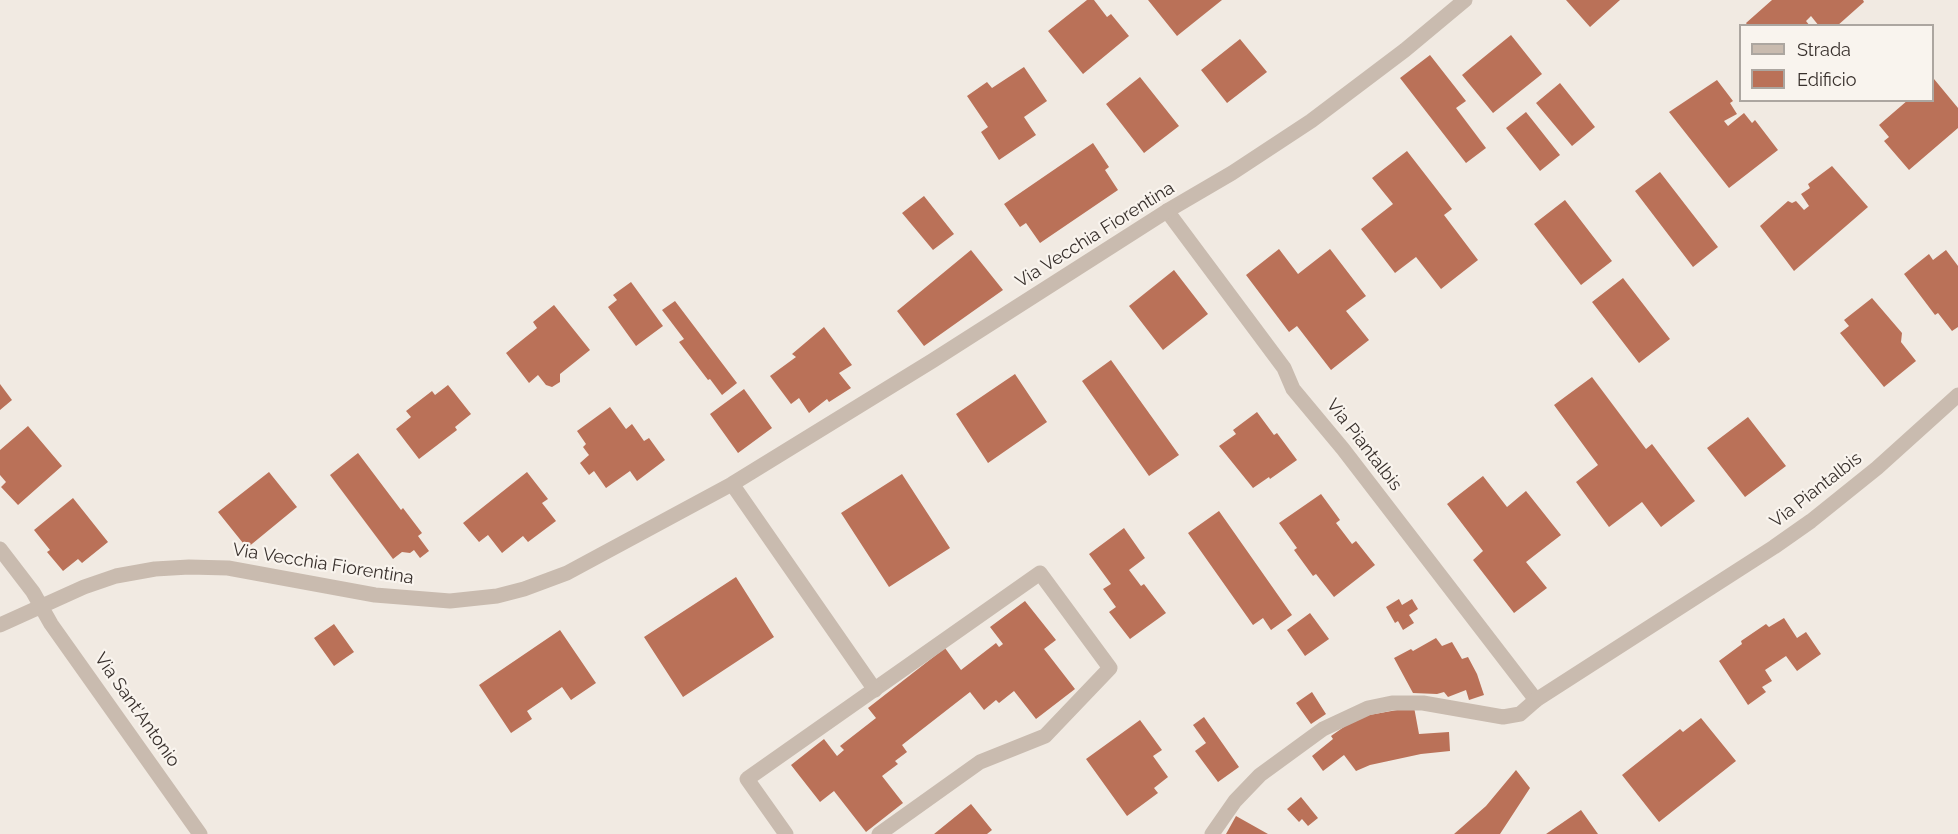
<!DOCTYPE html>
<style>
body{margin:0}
#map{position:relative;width:1958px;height:834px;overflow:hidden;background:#f1eae2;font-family:Raleway,sans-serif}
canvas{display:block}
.legend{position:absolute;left:1739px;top:24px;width:195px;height:78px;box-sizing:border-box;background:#f9f4ee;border:2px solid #aca6a0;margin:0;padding:8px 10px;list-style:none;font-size:18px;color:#38302c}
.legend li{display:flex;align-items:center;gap:12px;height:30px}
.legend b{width:30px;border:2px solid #aca6a0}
</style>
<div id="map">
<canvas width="1958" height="834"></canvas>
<ul class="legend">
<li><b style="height:8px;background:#c9bbaf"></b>Strada</li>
<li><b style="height:16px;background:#ba7158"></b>Edificio</li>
</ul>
</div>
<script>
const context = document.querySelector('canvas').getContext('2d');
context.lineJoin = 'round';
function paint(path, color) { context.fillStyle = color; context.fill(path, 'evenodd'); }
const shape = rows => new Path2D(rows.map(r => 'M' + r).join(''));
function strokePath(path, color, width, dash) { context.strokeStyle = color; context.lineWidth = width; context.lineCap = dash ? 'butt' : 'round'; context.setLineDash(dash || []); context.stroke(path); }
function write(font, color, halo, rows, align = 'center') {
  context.font = font + ' Raleway,sans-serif'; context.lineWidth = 4.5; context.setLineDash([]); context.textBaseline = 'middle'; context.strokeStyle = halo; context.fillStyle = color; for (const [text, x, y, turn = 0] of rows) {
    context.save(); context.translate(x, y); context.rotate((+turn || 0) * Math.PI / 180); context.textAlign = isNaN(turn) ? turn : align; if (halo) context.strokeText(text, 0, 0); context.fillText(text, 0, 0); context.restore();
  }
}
const building = shape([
 [1087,0,1094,0,1107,17,1111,14,1129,36,1083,74,1048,31],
 [1148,0,1222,0,1177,36],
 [1566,0,1620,0,1590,27],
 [1772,0,1863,0,1864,2,1837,26,1819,26,1811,16,1806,21,1810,26,1748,26,1746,23],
 [1511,35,1542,74,1493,113,1462,75],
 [1240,39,1267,72,1227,103,1201,70],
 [1430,55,1466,101,1456,108,1486,148,1466,163,1400,78],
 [1024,67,1047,101,1024,117,1036,135,999,160,981,132,988,127,967,96,987,82,992,88],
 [1140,77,1179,126,1144,153,1106,104],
 [1934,79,1958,108,1958,128,1909,170,1884,141,1889,137,1879,125,1908,100,1932,100],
 [1717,80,1733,101,1730,103,1737,114,1724,121,1728,126,1744,113,1752,123,1755,120,1778,150,1729,188,1669,112],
 [1560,83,1595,127,1572,146,1536,103],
 [1526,112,1560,155,1540,171,1506,128],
 [1093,143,1109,167,1105,170,1118,190,1040,243,1026,223,1020,227,1004,204],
 [1407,151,1452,209,1444,215,1478,260,1441,289,1416,257,1395,273,1361,229,1393,204,1372,178],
 [1832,166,1868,207,1794,271,1760,226,1788,201,1792,203,1796,201,1804,210,1809,206,1801,194,1810,188,1808,184],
 [1660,172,1718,247,1693,267,1635,191],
 [924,196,954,234,933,250,902,213],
 [1565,200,1612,261,1581,285,1534,224],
 [1279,249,1298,274,1330,249,1366,296,1346,311,1369,340,1331,370,1297,326,1289,332,1246,275],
 [971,250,1003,290,924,346,897,311],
 [1946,250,1958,266,1958,327,1952,331,1938,313,1935,315,1904,274,1929,254,1933,260],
 [1174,270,1208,314,1163,350,1129,306],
 [1623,278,1670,339,1639,363,1592,302],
 [631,282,663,326,636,346,608,307,617,300,613,295],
 [1872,298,1902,333,1901,342,1916,361,1884,387,1840,333,1849,326,1844,320],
 [675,301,737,383,722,395,710,379,708,380,679,342,684,339,662,310],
 [554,305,590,350,560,374,560,382,552,387,546,385,538,375,529,383,506,353,537,328,533,322],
 [824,327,852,365,839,373,851,388,829,402,827,399,809,413,799,398,791,404,770,376,796,357,792,354],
 [1111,360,1179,455,1149,476,1082,381],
 [1015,374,1047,422,988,463,956,414],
 [1592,377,1646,449,1652,444,1695,501,1661,527,1642,502,1609,527,1576,482,1598,465,1554,405],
 [0,384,12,400,0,410],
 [448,385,471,414,455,427,457,430,419,459,396,429,411,417,406,411,432,391,435,395],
 [744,389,772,428,738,453,710,414],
 [610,407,626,429,632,424,644,441,649,438,665,460,637,481,630,471,606,488,594,471,589,475,580,463,589,455,583,447,586,444,577,431],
 [1257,412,1274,435,1277,433,1297,460,1270,479,1269,477,1253,488,1219,446,1236,434,1233,430],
 [1748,417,1786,466,1745,497,1707,448],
 [28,426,62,466,18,505,1,487,6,482,0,475,0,450],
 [358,453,401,510,403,508,422,533,418,536,429,551,420,558,414,550,410,553,402,552,393,559,330,475],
 [269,472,297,507,247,548,218,512],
 [527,472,548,499,542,503,556,521,528,542,523,536,502,553,488,535,479,542,463,523],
 [902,474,950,548,889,587,841,513],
 [1483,476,1507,507,1526,491,1561,535,1526,562,1547,588,1514,613,1473,560,1483,551,1447,504],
 [1321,494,1340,520,1336,523,1352,544,1356,541,1375,565,1334,597,1316,574,1313,576,1294,550,1297,548,1279,523],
 [73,498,108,542,82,563,78,559,63,571,47,552,50,550,34,530],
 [1219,511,1292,615,1271,630,1263,618,1253,625,1188,533],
 [1124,528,1145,558,1129,570,1141,586,1144,584,1166,613,1130,639,1109,612,1116,607,1103,589,1111,584,1089,554],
 [736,577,774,637,683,697,644,637],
 [1399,599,1402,605,1412,599,1418,609,1409,615,1414,623,1403,630,1398,621,1395,623,1386,607],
 [1025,601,1056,640,1044,649,1075,689,1036,719,1014,691,999,703,996,700,984,710,970,692,902,745,907,752,895,761,898,764,882,776,903,803,866,832,834,791,820,802,791,765,824,739,837,756,844,750,840,746,876,718,868,708,945,648,961,670,996,643,999,647,1003,644,990,627],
 [1310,613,1329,639,1305,656,1287,630],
 [1784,618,1797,638,1806,632,1821,654,1797,671,1786,656,1765,670,1772,681,1762,687,1766,692,1748,705,1719,661,1742,644,1741,641,1766,624,1769,627],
 [334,624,354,652,334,666,314,638],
 [560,630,596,683,571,700,562,687,527,711,532,719,511,733,479,685],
 [1436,638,1442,646,1452,642,1462,659,1468,657,1477,674,1484,695,1469,700,1466,690,1448,697,1444,692,1437,694,1413,693,1394,658,1411,649,1413,651],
 [1312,692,1326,714,1311,724,1296,703],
 [1414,707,1419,734,1449,732,1450,751,1421,754,1370,765,1356,771,1344,755,1323,771,1312,756,1333,739,1331,736,1351,722,1369,715],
 [1204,717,1239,767,1218,782,1195,751,1206,743,1193,725],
 [1701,718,1736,761,1659,822,1622,775,1680,729,1683,732],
 [1140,720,1162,750,1153,756,1168,777,1154,788,1158,793,1127,816,1086,759],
 [1516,770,1530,788,1500,834,1454,834,1486,806],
 [1301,797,1318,818,1308,826,1302,819,1299,822,1287,809],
 [971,804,992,830,987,834,934,834],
 [1581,810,1598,834,1546,834],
 [1236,816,1268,834,1226,834]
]);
const lane = shape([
 [1167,211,1284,368,1293,389,1343,449,1536,700],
 [786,834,747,779,1040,573,1110,668,1045,736,980,762,879,834]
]);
const street = shape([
 [732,484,875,690],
 [0,549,33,592,51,624,200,834],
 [0,625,84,587,116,576,155,569,189,567,228,568,375,595,450,601,497,596,524,589,567,573,732,484,932,361,1167,211,1232,173,1311,121,1405,50,1465,0],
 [1212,834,1235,801,1260,775,1323,729,1368,708,1392,703,1423,703,1503,717,1520,714,1536,700,1774,547,1811,521,1877,468,1958,395]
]);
const streetNames = [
 ["Via Vecchia Fiorentina",1095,235,-32],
 ["Via Piantalbis",1364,445,52],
 ["Via Piantalbis",1816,490,-38],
 ["Via Vecchia Fiorentina",323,564,9],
 ["Via Sant'Antonio",137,710,55]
];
paint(building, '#ba7158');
strokePath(lane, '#c9bbaf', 15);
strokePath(street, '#c9bbaf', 15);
write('18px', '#38302c', '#f9f4ee', streetNames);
</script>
